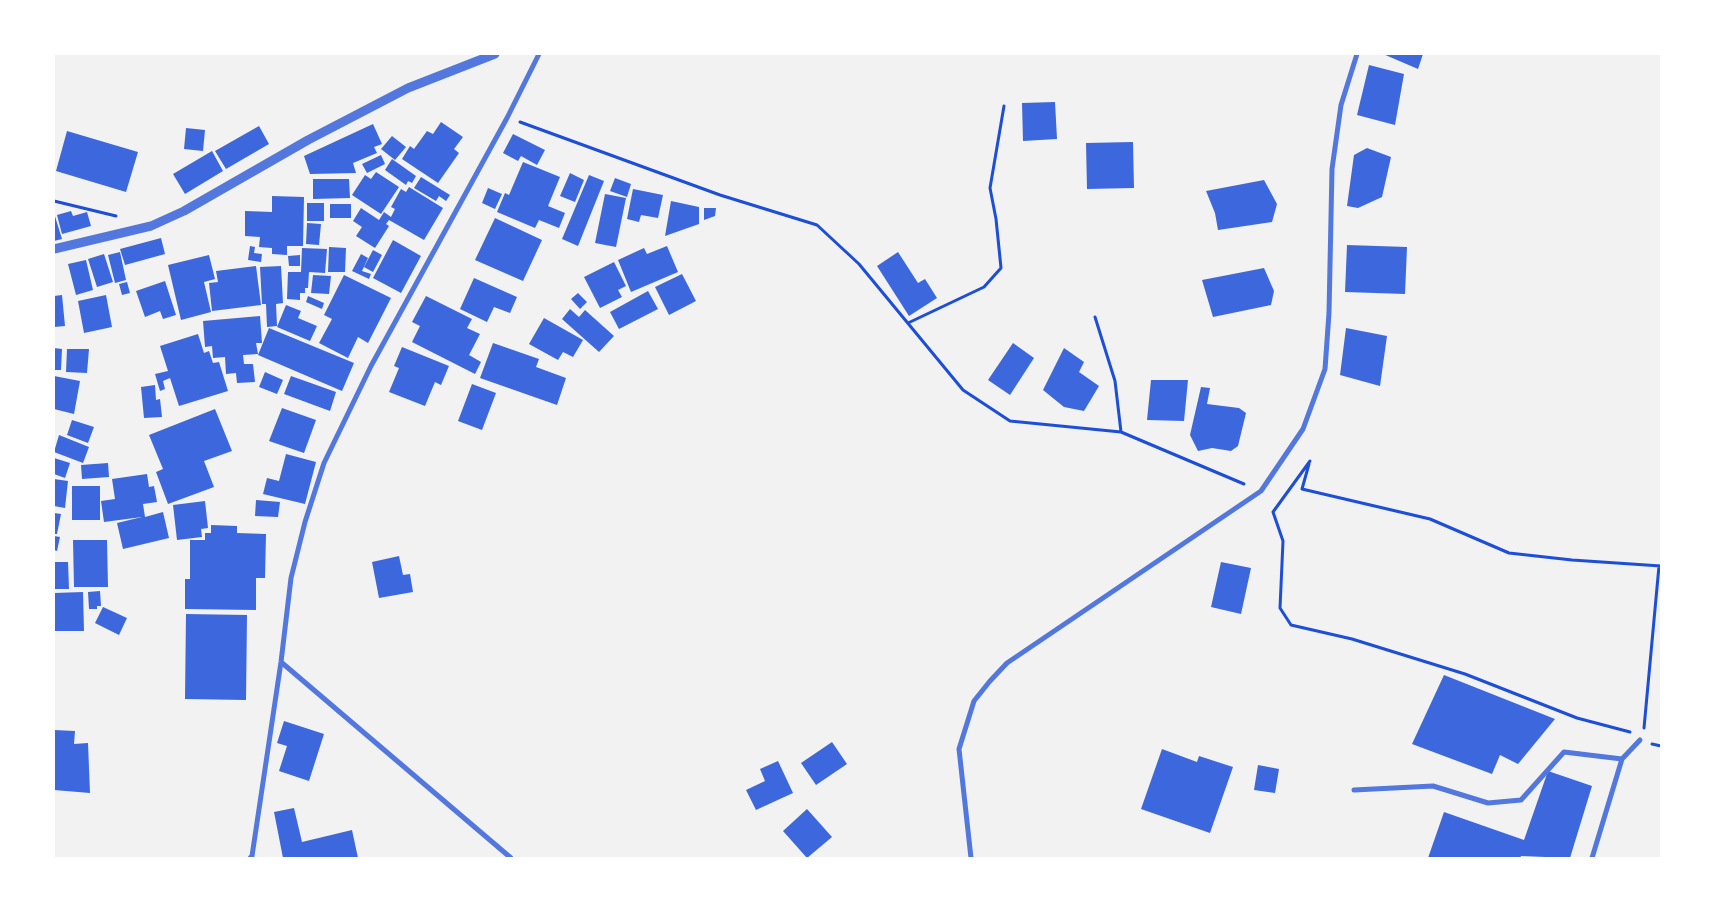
<!DOCTYPE html>
<style>
body{margin:0}
#map{position:relative;width:1715px;height:912px;overflow:hidden;background:#f2f2f2;font-family:Commissioner,sans-serif}
canvas{display:block}
.frame{position:absolute;inset:0;border:55px solid #fff;pointer-events:none}
</style>
<div id="map">
<canvas width="1715" height="912"></canvas>
<div class="frame"></div>
</div>
<script>
const context = document.querySelector('canvas').getContext('2d');
context.lineJoin = 'round';
function paint(path, color) { context.fillStyle = color; context.fill(path, 'evenodd'); }
const shape = rows => new Path2D(rows.map(r => 'M' + r).join(''));
function strokePath(path, color, width, dash) { context.strokeStyle = color; context.lineWidth = width; context.lineCap = dash ? 'butt' : 'round'; context.setLineDash(dash || []); context.stroke(path); }
const building = shape([
 [1383,54,1423,54,1418,69],
 [1369,65,1404,74,1395,125,1357,115],
 [1055,102,1057,139,1023,141,1022,103],
 [441,122,463,137,454,149,459,153,438,183,402,159,410,146,414,149,427,131,433,134],
 [373,124,382,144,374,147,377,153,353,163,356,173,310,174,304,156],
 [259,126,269,144,226,169,215,151],
 [186,128,205,130,203,151,184,149],
 [67,131,138,152,126,192,56,171],
 [513,134,545,150,537,165,521,156,518,161,503,153],
 [392,136,406,147,395,160,381,149],
 [1133,142,1134,188,1087,189,1086,143],
 [1367,148,1391,157,1382,197,1358,208,1347,206,1354,155],
 [212,151,223,171,185,194,173,174],
 [381,155,385,164,367,173,362,164],
 [392,159,416,176,412,183,408,181,406,185,385,170],
 [523,162,560,177,548,206,565,213,559,228,539,220,535,228,497,212,505,193,509,195],
 [376,172,399,187,381,214,352,195,365,175,371,179],
 [570,173,584,180,575,202,560,196],
 [589,175,604,181,578,246,562,239],
 [421,177,450,195,446,201,439,196,436,201,414,188],
 [615,178,631,184,627,197,610,191],
 [313,179,349,179,350,198,313,199],
 [1264,180,1277,204,1272,222,1218,230,1215,213,1206,191],
 [409,187,443,208,424,240,389,220,386,224,389,226,375,248,356,236,362,227,353,221,361,208,379,220,384,212,391,217,395,209,391,207,401,189,406,192],
 [488,188,502,194,495,209,482,203],
 [633,189,663,195,658,218,641,215,639,222,627,219],
 [605,194,626,198,616,247,595,243],
 [272,196,304,197,303,246,287,246,287,255,272,254,272,248,259,247,260,237,245,236,245,211,272,212],
 [671,201,699,207,699,224,665,236],
 [307,203,324,203,324,221,307,221],
 [330,204,351,204,351,218,330,218],
 [704,208,716,208,715,216,704,220],
 [71,211,73,216,87,212,91,226,62,234,57,215],
 [54,213,62,239,54,241],
 [495,218,542,240,523,281,475,260],
 [307,223,321,224,319,245,306,244],
 [161,238,165,254,125,265,120,249],
 [393,240,421,256,401,293,373,278],
 [1347,245,1407,247,1405,294,1345,292],
 [250,246,255,247,254,253,262,254,261,262,248,260],
 [667,246,678,272,631,292,618,260,644,248,647,254],
 [329,247,346,248,345,272,328,272],
 [302,248,327,249,325,273,309,272,308,288,305,288,305,293,300,293,300,300,287,299,288,272,301,272],
 [373,250,382,255,373,272,364,267],
 [120,252,126,280,115,283,108,255],
 [898,252,918,283,925,279,937,298,909,316,877,266],
 [104,254,113,282,97,287,88,259],
 [361,254,368,258,362,271,371,274,369,279,352,271],
 [209,255,215,279,204,282,211,312,181,320,168,265],
 [300,255,300,266,289,266,288,256],
 [86,260,93,290,76,295,68,264],
 [614,262,626,286,618,290,622,297,600,308,584,277],
 [256,266,261,305,212,311,209,283,218,282,216,271],
 [281,266,283,303,276,304,277,326,267,327,266,304,262,304,260,267],
 [1264,268,1274,291,1271,305,1213,317,1202,280],
 [682,274,696,301,669,315,655,287],
 [313,275,331,276,329,294,311,293],
 [344,275,391,298,368,343,358,337,348,358,319,343,332,319,324,315],
 [474,278,517,297,510,313,494,307,487,322,460,309],
 [165,281,176,315,163,319,160,311,145,317,136,291],
 [127,282,130,293,122,295,119,284],
 [648,291,658,309,619,329,610,312],
 [578,293,587,302,580,309,571,299],
 [62,295,65,326,54,327,54,296],
 [106,295,112,327,84,333,78,301],
 [308,296,324,303,322,309,306,302],
 [426,296,472,319,467,328,480,334,469,355,481,362,475,374,412,342,420,326,412,322],
 [286,305,301,311,298,318,317,326,310,341,277,327],
 [570,309,579,317,585,310,614,336,599,352,562,319],
 [260,316,262,343,256,343,258,354,243,355,244,364,253,364,255,382,237,383,236,373,226,374,225,357,213,358,212,346,205,347,203,321],
 [544,318,583,340,573,357,563,352,558,360,529,344],
 [269,328,354,363,342,391,258,355],
 [1346,328,1387,336,1380,386,1340,375],
 [198,334,204,353,209,351,213,363,219,362,228,391,179,406,170,378,163,381,165,389,160,391,155,374,168,371,160,346],
 [493,343,539,359,536,367,566,378,557,405,480,378],
 [1013,343,1034,358,1010,395,988,380],
 [402,347,449,366,441,385,435,382,425,406,389,392,399,368,394,366],
 [54,348,62,349,61,370,54,370],
 [1064,348,1084,362,1079,372,1099,386,1084,411,1064,407,1043,390],
 [67,349,89,349,87,373,66,372],
 [265,372,283,380,277,394,259,387],
 [54,376,80,381,74,414,54,409],
 [291,376,336,392,330,411,284,394],
 [1151,380,1188,380,1184,421,1147,420],
 [472,384,496,393,482,430,458,421],
 [155,385,156,400,160,399,162,417,144,418,141,387],
 [1201,387,1210,388,1207,404,1239,408,1246,413,1238,446,1231,451,1212,448,1198,451,1190,435],
 [282,408,316,420,304,453,269,441],
 [215,409,232,451,204,461,214,487,168,504,156,472,163,469,149,435],
 [72,420,94,427,88,443,67,435],
 [59,435,89,447,83,463,54,452],
 [286,454,316,462,305,504,263,494,267,478,279,481],
 [54,458,70,463,65,478,54,474],
 [108,463,109,477,82,479,81,465],
 [147,474,149,487,154,486,157,502,143,504,145,517,163,512,169,538,123,549,117,523,142,517,104,522,101,501,115,499,112,479],
 [54,479,68,481,65,508,54,506],
 [72,486,100,486,100,520,72,520],
 [256,500,280,502,278,517,255,516],
 [205,501,208,528,201,529,202,537,177,540,173,505],
 [54,513,61,514,57,534,54,534],
 [211,525,237,526,237,533,266,534,265,578,256,578,256,610,185,609,185,579,190,579,190,540,205,540,205,533,211,533],
 [54,536,60,537,57,551,54,550],
 [73,540,107,540,108,587,74,587],
 [399,556,403,575,410,574,413,592,379,598,372,562],
 [54,562,68,562,69,589,54,589],
 [1221,562,1251,568,1241,614,1211,607],
 [100,591,101,606,97,606,97,609,89,609,88,592],
 [83,592,84,631,54,631,54,593],
 [103,607,127,618,119,635,95,623],
 [186,614,247,615,246,700,185,699],
 [1444,675,1555,719,1518,764,1500,755,1492,774,1412,744],
 [284,721,324,734,309,781,279,771,287,746,277,743],
 [54,730,75,731,74,744,88,743,90,793,54,790],
 [832,742,847,764,816,785,801,763],
 [1162,749,1197,762,1199,756,1233,767,1210,833,1141,809],
 [778,761,793,793,756,810,746,790,765,781,760,769],
 [1258,765,1279,769,1275,793,1254,790],
 [1548,771,1592,786,1570,858,1521,856,1520,858,1428,858,1444,812,1524,840],
 [294,808,302,842,352,830,358,858,283,858,274,812],
 [807,809,832,837,807,858,783,831]
]);
const path = shape([
 [520,122,720,195,817,225,859,264,963,390,1010,421,1121,432,1244,484],
 [54,201,116,216],
 [1095,317,1115,381,1121,432],
 [908,323,984,287,1001,268,996,219,990,188,1004,106],
 [1310,461,1273,512,1283,541,1280,608,1291,625,1352,639,1465,674,1577,718,1630,732],
 [1309,464,1302,489,1430,519,1509,553,1572,560,1661,566],
 [1644,728,1659,566],
 [1652,744,1661,746]
]);
const minor = shape([
 [281,662,511,858],
 [1354,790,1433,786,1488,803,1521,800,1564,752,1622,759],
 [250,858,252,856,281,662,291,578,305,522,324,463,371,366,507,118,539,54],
 [971,858,959,749,974,701,990,681,1007,663,1261,491,1303,429,1325,369,1329,313,1332,169,1341,105,1357,54],
 [1592,858,1622,759,1640,740]
]);
const tertiary = shape([
 [54,249,151,226,184,211,308,140,408,88,495,54]
]);
paint(building, '#3d67dc');
strokePath(path, '#1d4ed8', 3);
strokePath(minor, '#5277de', 5);
strokePath(tertiary, '#5277de', 9);
</script>
